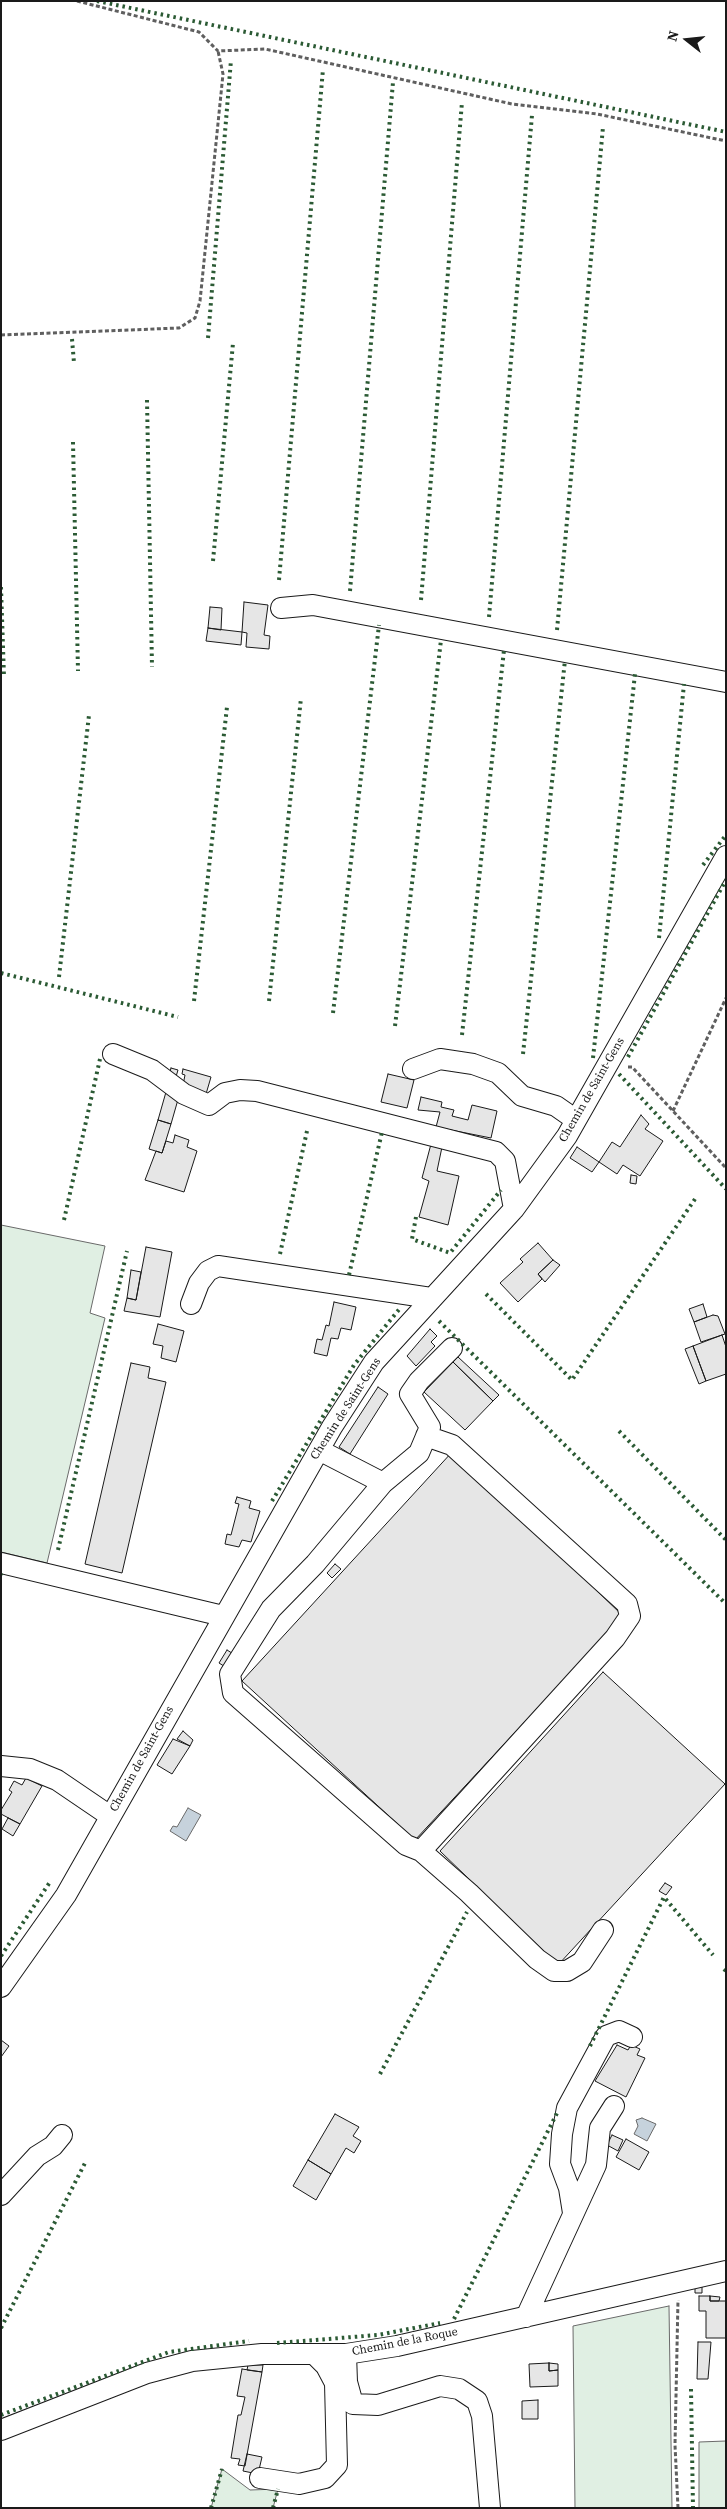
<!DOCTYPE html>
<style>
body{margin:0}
#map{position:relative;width:727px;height:2509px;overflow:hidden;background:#fff;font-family:"Source Serif 4",serif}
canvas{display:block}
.frame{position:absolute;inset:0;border:2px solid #1a1a1a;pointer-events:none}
.north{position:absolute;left:662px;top:15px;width:50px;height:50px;-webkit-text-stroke:4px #fff;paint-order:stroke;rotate:286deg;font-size:14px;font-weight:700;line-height:20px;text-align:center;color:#1a1a1a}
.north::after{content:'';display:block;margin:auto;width:18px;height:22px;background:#1a1a1a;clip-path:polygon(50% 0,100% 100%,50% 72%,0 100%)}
</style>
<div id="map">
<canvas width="727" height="2509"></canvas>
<div class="frame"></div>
<div class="north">N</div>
</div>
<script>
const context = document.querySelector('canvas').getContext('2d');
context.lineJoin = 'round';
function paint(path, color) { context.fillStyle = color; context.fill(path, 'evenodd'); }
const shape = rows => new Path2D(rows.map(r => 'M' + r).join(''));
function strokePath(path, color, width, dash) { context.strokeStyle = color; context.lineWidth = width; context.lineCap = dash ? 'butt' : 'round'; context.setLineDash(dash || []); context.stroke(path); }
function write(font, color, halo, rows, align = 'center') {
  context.font = font + ' "Source Serif 4",serif'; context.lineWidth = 4; context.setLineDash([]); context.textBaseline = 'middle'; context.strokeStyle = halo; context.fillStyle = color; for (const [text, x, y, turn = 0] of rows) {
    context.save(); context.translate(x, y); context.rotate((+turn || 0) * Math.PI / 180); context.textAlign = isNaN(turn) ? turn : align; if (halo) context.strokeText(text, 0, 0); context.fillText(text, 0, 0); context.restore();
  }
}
const green = shape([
 [1,1225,105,1246,90,1313,105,1318,47,1563,1,1552,1,1225],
 [669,2306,672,2508,575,2508,573,2326,669,2306],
 [726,2441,726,2508,699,2508,699,2442,726,2441],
 [222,2469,250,2490,278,2489,273,2508,211,2508,222,2469]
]);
const water = shape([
 [188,1808,201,1815,186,1841,170,1831,173,1826,177,1827,188,1808],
 [642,2118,656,2124,647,2141,634,2134,638,2126,636,2120,642,2118]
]);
const building = shape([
 [244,602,268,605,264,635,270,636,269,649,246,647,247,633,242,632,244,602],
 [210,607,222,608,221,630,208,628,210,607],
 [208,628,242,632,241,645,206,641,208,628],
 [171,1068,178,1070,175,1080,168,1079,171,1068],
 [183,1069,211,1077,206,1094,183,1085,185,1075,182,1074,183,1069],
 [388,1074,414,1080,407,1108,381,1102,388,1074],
 [166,1092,179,1096,171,1124,158,1120,166,1092],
 [421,1097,442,1102,441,1107,454,1110,452,1116,468,1120,472,1105,497,1111,491,1138,436,1127,440,1112,418,1110,421,1097],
 [641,1115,649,1124,645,1129,663,1141,640,1176,623,1165,617,1174,599,1162,612,1142,620,1147,641,1115],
 [158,1120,171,1124,162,1153,149,1149,158,1120],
 [175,1135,189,1140,187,1147,197,1151,184,1192,145,1180,156,1151,162,1153,166,1141,173,1143,175,1135],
 [431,1144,442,1147,437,1171,459,1176,448,1225,419,1217,429,1181,422,1178,431,1144],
 [577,1147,599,1162,592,1172,570,1158,577,1147],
 [631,1175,637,1176,636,1184,630,1183,631,1175],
 [538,1243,553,1260,538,1274,542,1279,518,1302,500,1283,523,1262,520,1259,538,1243],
 [146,1247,172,1252,160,1317,124,1311,127,1298,136,1300,146,1247],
 [553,1260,560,1265,545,1282,538,1274,553,1260],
 [131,1270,141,1272,136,1300,127,1298,131,1270],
 [334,1302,356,1307,351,1330,341,1328,338,1339,331,1338,327,1356,314,1353,317,1339,322,1340,326,1325,329,1326,334,1302],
 [703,1304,707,1317,694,1322,689,1309,703,1304],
 [713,1315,718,1316,725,1334,701,1342,694,1322,713,1315],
 [158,1324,184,1331,176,1362,161,1358,163,1346,153,1344,158,1324],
 [430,1329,437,1336,431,1342,435,1346,416,1366,407,1356,430,1329],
 [722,1335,726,1347,726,1374,706,1381,693,1346,722,1335],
 [693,1346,706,1381,699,1384,685,1349,693,1346],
 [458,1357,499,1395,493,1401,453,1362,458,1357],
 [453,1362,493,1401,465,1430,424,1392,453,1362],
 [131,1363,150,1367,148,1378,166,1382,122,1573,85,1564,131,1363],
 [378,1387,388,1394,350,1454,339,1447,378,1387],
 [453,1451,623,1616,415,1840,242,1681,453,1451],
 [237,1497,251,1501,249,1508,260,1511,251,1542,242,1540,239,1547,225,1544,227,1534,231,1535,239,1504,235,1503,237,1497],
 [335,1564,341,1569,332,1578,327,1573,335,1564],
 [227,1650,235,1655,227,1668,219,1663,227,1650],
 [603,1672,725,1784,558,1965,440,1851,603,1672],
 [183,1731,193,1740,190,1746,177,1739,183,1731],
 [173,1739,190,1746,172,1774,157,1765,173,1739],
 [26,1778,42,1786,20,1824,1,1814,1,1810,12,1792,9,1790,14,1781,22,1785,26,1778],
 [8,1818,20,1824,13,1836,2,1829,8,1818],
 [665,1883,672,1887,666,1895,659,1891,665,1883],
 [1,2040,9,2046,1,2057,1,2040],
 [617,2045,628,2050,631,2045,640,2049,637,2055,645,2058,626,2097,595,2081,617,2045],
 [335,2114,359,2127,353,2136,361,2141,354,2153,346,2148,331,2174,308,2160,335,2114],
 [612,2135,623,2140,618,2151,607,2145,612,2135],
 [626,2139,649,2152,639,2170,616,2157,626,2139],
 [308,2160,331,2174,316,2200,293,2186,308,2160],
 [695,2284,702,2284,702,2293,695,2293,695,2284],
 [699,2296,710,2296,710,2301,726,2301,726,2338,706,2338,706,2311,699,2311,699,2296],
 [710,2296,720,2297,719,2301,710,2301,710,2296],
 [698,2342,711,2342,708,2379,697,2379,698,2342],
 [549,2363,549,2371,558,2370,558,2386,530,2387,529,2364,549,2363],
 [549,2363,558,2364,558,2370,549,2371,549,2363],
 [248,2365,263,2365,262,2372,247,2370,248,2365],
 [242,2369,262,2372,245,2466,238,2465,240,2459,231,2458,238,2415,241,2415,245,2397,237,2396,242,2369],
 [538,2400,538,2419,522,2419,522,2401,538,2400],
 [247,2454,262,2457,258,2474,243,2471,247,2454]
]);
const path = shape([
 [77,1,199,32,218,51,265,49,512,104,597,114,726,141],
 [1,335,179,328,195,318,200,301,223,74,218,51],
 [628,1067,632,1067,726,1168],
 [673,1111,726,998],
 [678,2508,675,2445,678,2300]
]);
const minor = shape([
 [281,608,313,605,726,682],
 [113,1054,152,1070,184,1094,209,1105,225,1093,240,1090,257,1091,496,1152,505,1161,514,1209],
 [413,1069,440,1059,473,1064,498,1073,522,1096,556,1106,576,1120],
 [191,1304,199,1283,208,1271,218,1266,431,1298],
 [319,1450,383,1483,419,1453,430,1427,410,1394,419,1381,452,1348],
 [383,1483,315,1564,271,1609,230,1674,233,1693,406,1845,421,1851,615,1638,630,1616,627,1604,452,1445,426,1436],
 [1,1563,223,1616],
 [1,1766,30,1769,57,1780,110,1816],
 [421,1851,469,1893,537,1959,554,1971,567,1971,582,1962,603,1930],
 [1,1987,66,1895,332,1427,374,1362,514,1209,567,1136,726,856],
 [1,2195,37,2156,53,2146,62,2135],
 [573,2213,569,2188,560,2164,562,2134,567,2108,606,2036,619,2031,632,2037],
 [526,2317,596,2165,600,2128,614,2106],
 [346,2354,347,2382,353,2404,378,2405,440,2386,459,2389,477,2401,482,2416,490,2508],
 [1,2430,147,2373,192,2361,262,2354,346,2354,397,2346,726,2271],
 [260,2478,299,2484,325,2478,337,2465,335,2383,326,2366,314,2354]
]);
const hedge = shape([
 [97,1,726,132],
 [208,338,231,60],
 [72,339,74,363],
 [147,400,152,667],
 [73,442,78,671],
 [213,561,233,343],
 [279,580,323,69],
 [1,587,4,677],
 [350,591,393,82],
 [421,600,462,102],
 [489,617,532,115],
 [557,630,603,127],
 [703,865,726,835],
 [659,938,684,684],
 [1,973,178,1017],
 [59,977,89,715],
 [194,1001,227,707],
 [269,1001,301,698],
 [333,1013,379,625],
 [395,1026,441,640],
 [462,1035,504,650],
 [523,1054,565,660],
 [628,1057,726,880],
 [593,1058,635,674],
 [619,1074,726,1189],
 [416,1217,412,1239,450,1253,501,1190],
 [64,1220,100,1059],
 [280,1254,307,1131],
 [349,1275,382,1132],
 [486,1294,572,1380,695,1199],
 [439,1321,726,1604],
 [619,1431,726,1540],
 [272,1501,354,1365,401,1307],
 [58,1550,127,1251],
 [1,1574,2,1573],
 [1,1956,50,1882],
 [724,1969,726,1971],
 [590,2046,664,1897,713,1955],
 [380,2074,467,1912],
 [454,2319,558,2111],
 [1,2328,85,2163],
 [277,2343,378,2335,440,2323],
 [691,2389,693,2508],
 [1,2415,169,2352,249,2341],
 [211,2508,222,2469],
 [273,2508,278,2489]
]);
const streetNames = [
 ["Chemin de Saint-Gens",592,1090,-60],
 ["Chemin de Saint-Gens",346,1409,-57],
 ["Chemin de Saint-Gens",142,1759,-61],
 ["Chemin de la Roque",405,2342,-11]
];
paint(green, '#e0efe3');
strokePath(green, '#6a6a6a', 1);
paint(water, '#c6d2dc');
strokePath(water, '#6a6a6a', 1);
paint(building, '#e6e6e6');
strokePath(building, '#1a1a1a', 1);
strokePath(minor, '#1a1a1a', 22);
strokePath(path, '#5f5f5f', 3, [4, 2.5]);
strokePath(minor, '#fff', 20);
strokePath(hedge, '#2b5a34', 4, [2.5, 4]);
write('12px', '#1a1a1a', '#fff', streetNames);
</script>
